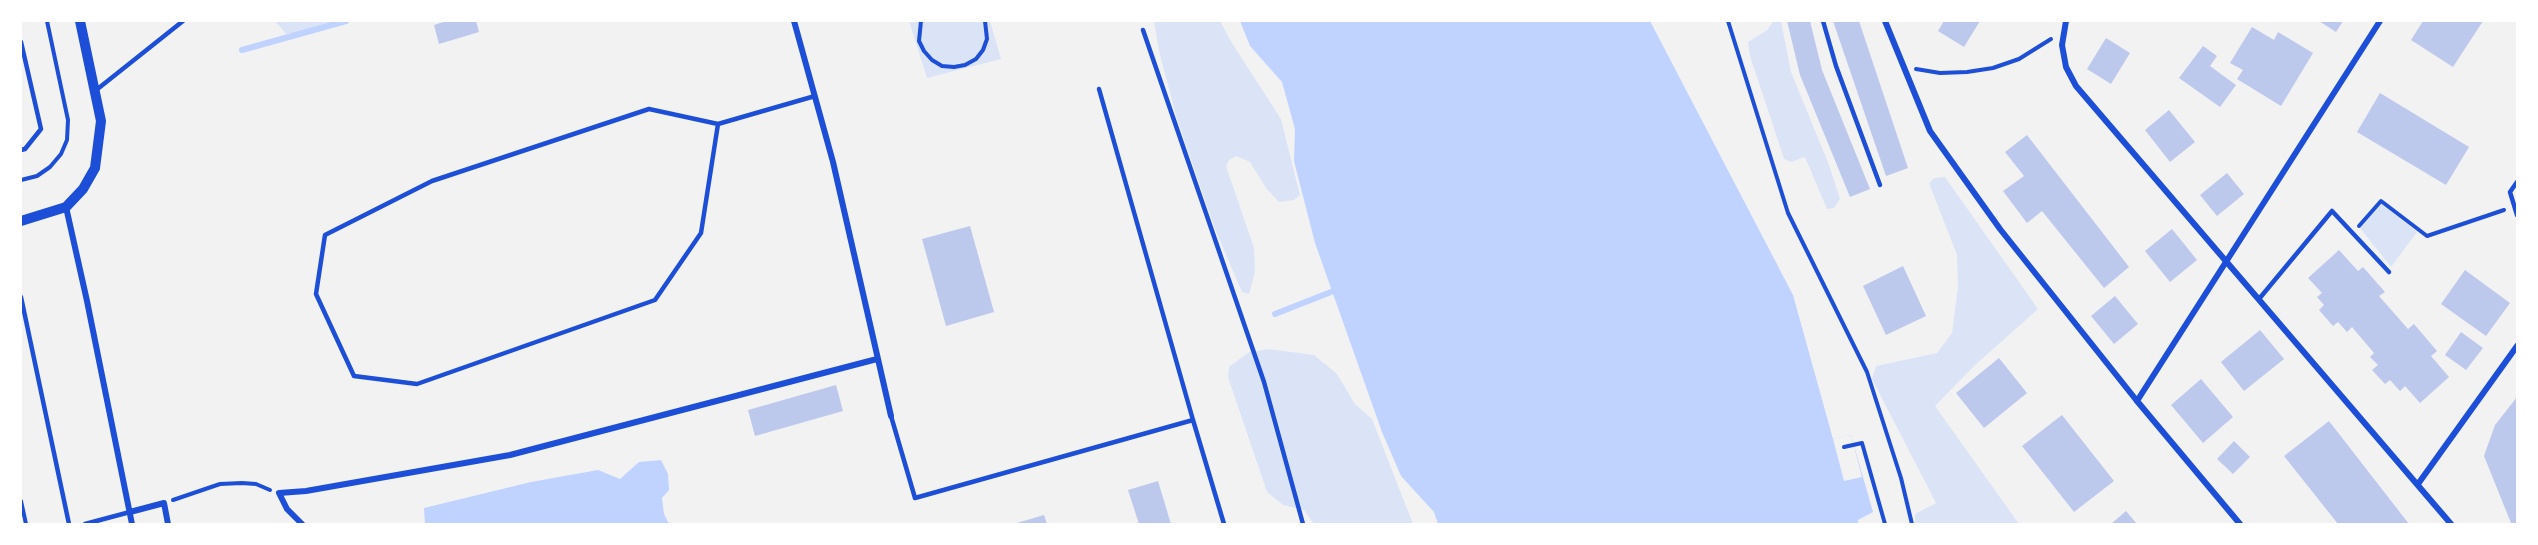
<!DOCTYPE html>
<style>
body{margin:0}
#map{position:relative;width:2538px;height:545px;overflow:hidden;background:#f2f2f2;font-family:Commissioner,sans-serif}
canvas{display:block}
.frame{position:absolute;inset:0;border:22px solid #fff;pointer-events:none}
</style>
<div id="map">
<canvas width="2538" height="545"></canvas>
<div class="frame"></div>
</div>
<script>
const context = document.querySelector('canvas').getContext('2d');
context.lineJoin = 'round';
function paint(path, color) { context.fillStyle = color; context.fill(path, 'evenodd'); }
const shape = rows => new Path2D(rows.map(r => 'M' + r).join(''));
function strokePath(path, color, width, dash) { context.strokeStyle = color; context.lineWidth = width; context.lineCap = dash ? 'butt' : 'round'; context.setLineDash(dash || []); context.stroke(path); }
const green = shape([
 [275,21,356,21,286,34],
 [909,21,990,21,1001,59,927,78],
 [1154,21,1220,21,1232,43,1281,119,1300,195,1294,200,1279,202,1266,188,1250,162,1236,156,1229,160,1226,166,1254,248,1255,272,1249,294,1242,292,1215,229,1177,119,1159,51],
 [1774,21,1781,21,1791,72,1829,165,1840,199,1834,208,1827,209,1805,157,1791,162,1784,159,1750,56,1748,42,1767,30],
 [1945,177,2038,309,1974,366,1935,406,2019,524,1915,524,1915,514,1936,503,1872,379,1876,366,1937,353,1952,333,1958,287,1957,255,1929,183,1934,178],
 [2381,204,2417,232,2391,267,2360,228],
 [1269,349,1314,355,1337,374,1355,404,1372,419,1413,524,1314,524,1304,510,1283,505,1267,492,1228,377,1229,367,1249,352]
]);
const water = shape([
 [1240,21,1650,21,1793,295,1833,439,1851,435,1873,512,1858,520,1858,524,1438,524,1434,512,1401,476,1382,432,1315,243,1294,161,1295,129,1282,82,1250,46],
 [661,460,668,474,669,490,662,498,664,514,669,524,425,524,424,508,531,482,598,470,620,479,639,462]
]);
const pier = shape([
 [1851,435,1862,477,1844,481,1833,439]
]);
const stream = shape([
 [242,50,346,21],
 [1275,314,1331,292]
]);
const building = shape([
 [447,21,476,21,479,32,439,44,434,25],
 [1787,21,1810,21,1822,70,1870,189,1850,197,1800,75],
 [1833,21,1859,21,1908,168,1886,176],
 [1944,21,1980,21,1964,47,1938,31],
 [2319,21,2343,21,2336,32],
 [2423,21,2483,21,2453,67,2411,40],
 [2252,27,2274,40,2278,32,2313,53,2281,106,2237,79,2243,70,2230,63],
 [2106,38,2130,53,2111,84,2087,69],
 [2203,46,2217,56,2210,66,2236,85,2220,107,2179,78],
 [2380,93,2469,147,2446,185,2357,132],
 [2169,110,2195,142,2170,162,2145,130],
 [2027,135,2129,267,2104,288,2042,211,2027,223,2003,191,2024,176,2005,152],
 [2227,173,2244,194,2217,216,2200,195],
 [970,226,994,312,946,326,922,239],
 [2172,229,2197,260,2170,282,2145,251],
 [2339,250,2358,271,2363,267,2385,292,2379,296,2408,329,2414,324,2437,351,2431,356,2449,377,2420,403,2405,386,2400,391,2390,380,2385,384,2372,370,2378,365,2370,357,2374,353,2352,327,2347,332,2338,322,2333,326,2319,310,2324,305,2317,297,2322,293,2308,278],
 [1903,266,1926,316,1886,335,1863,286],
 [2465,270,2510,303,2486,336,2441,304],
 [2115,296,2138,324,2114,344,2091,316],
 [2260,330,2284,359,2244,391,2221,362],
 [2461,332,2483,348,2466,370,2445,355],
 [1999,358,2027,393,1984,428,1956,393],
 [2201,379,2233,417,2203,443,2171,405],
 [836,385,843,411,755,436,748,410],
 [2517,397,2517,524,2514,524,2511,523,2484,456,2495,425],
 [2062,415,2114,481,2074,512,2022,446],
 [2329,421,2409,524,2338,524,2284,456],
 [2234,441,2250,457,2233,474,2217,459],
 [1158,481,1171,524,1139,524,1128,490],
 [2126,511,2137,524,2111,524],
 [1044,515,1047,524,1017,524,1017,523]
]);
const path = shape([
 [921,21,919,41,924,51,932,60,942,66,954,67,965,65,976,59,983,50,987,39,985,21],
 [1728,21,1788,213,1867,372,1901,478,1912,524],
 [1916,69,1940,73,1967,72,1993,68,2019,59,2051,39],
 [21,180,37,176,50,167,61,154,67,140,68,120,47,21],
 [2359,226,2381,201,2427,236,2504,210],
 [1844,447,1862,443,1885,524],
 [173,500,220,484,242,483,256,484,270,490],
 [21,501,26,524]
]);
const service = shape([
 [1823,21,1836,66,1880,185],
 [1143,30,1264,382,1303,524],
 [21,42,41,129,25,149,21,150],
 [1099,89,1193,420],
 [95,91,183,21],
 [718,124,649,109,432,181,325,235,316,294,354,376,417,384,655,300,701,233,718,124,815,96],
 [2517,182,2510,192,2517,215],
 [21,297,69,524],
 [2259,299,2332,211,2389,272],
 [891,416,915,498,1193,420,1224,524],
 [85,524,130,512]
]);
const minor = shape([
 [794,21,833,162,891,416],
 [1885,21,1930,131,2000,229,2137,401,2240,524],
 [2066,21,2062,45,2066,67,2076,86,2451,524],
 [66,207,87,301,132,524],
 [2137,401,2380,21],
 [2418,484,2517,346],
 [130,512,164,503,168,524],
 [302,524,287,509,279,493,306,491,510,455,877,359]
]);
const tertiary = shape([
 [21,221,66,207,83,189,95,168,101,121,80,21]
]);
paint(green, '#dbe4f7');
paint(water, '#bfd3fe');
paint(pier, '#f2f2f2');
strokePath(stream, '#bfd3fe', 6);
paint(building, '#bdc9ec');
strokePath(path, '#1d4ed8', 4);
strokePath(service, '#1d4ed8', 4.5);
strokePath(minor, '#1d4ed8', 6);
strokePath(tertiary, '#1d4ed8', 10);
</script>
